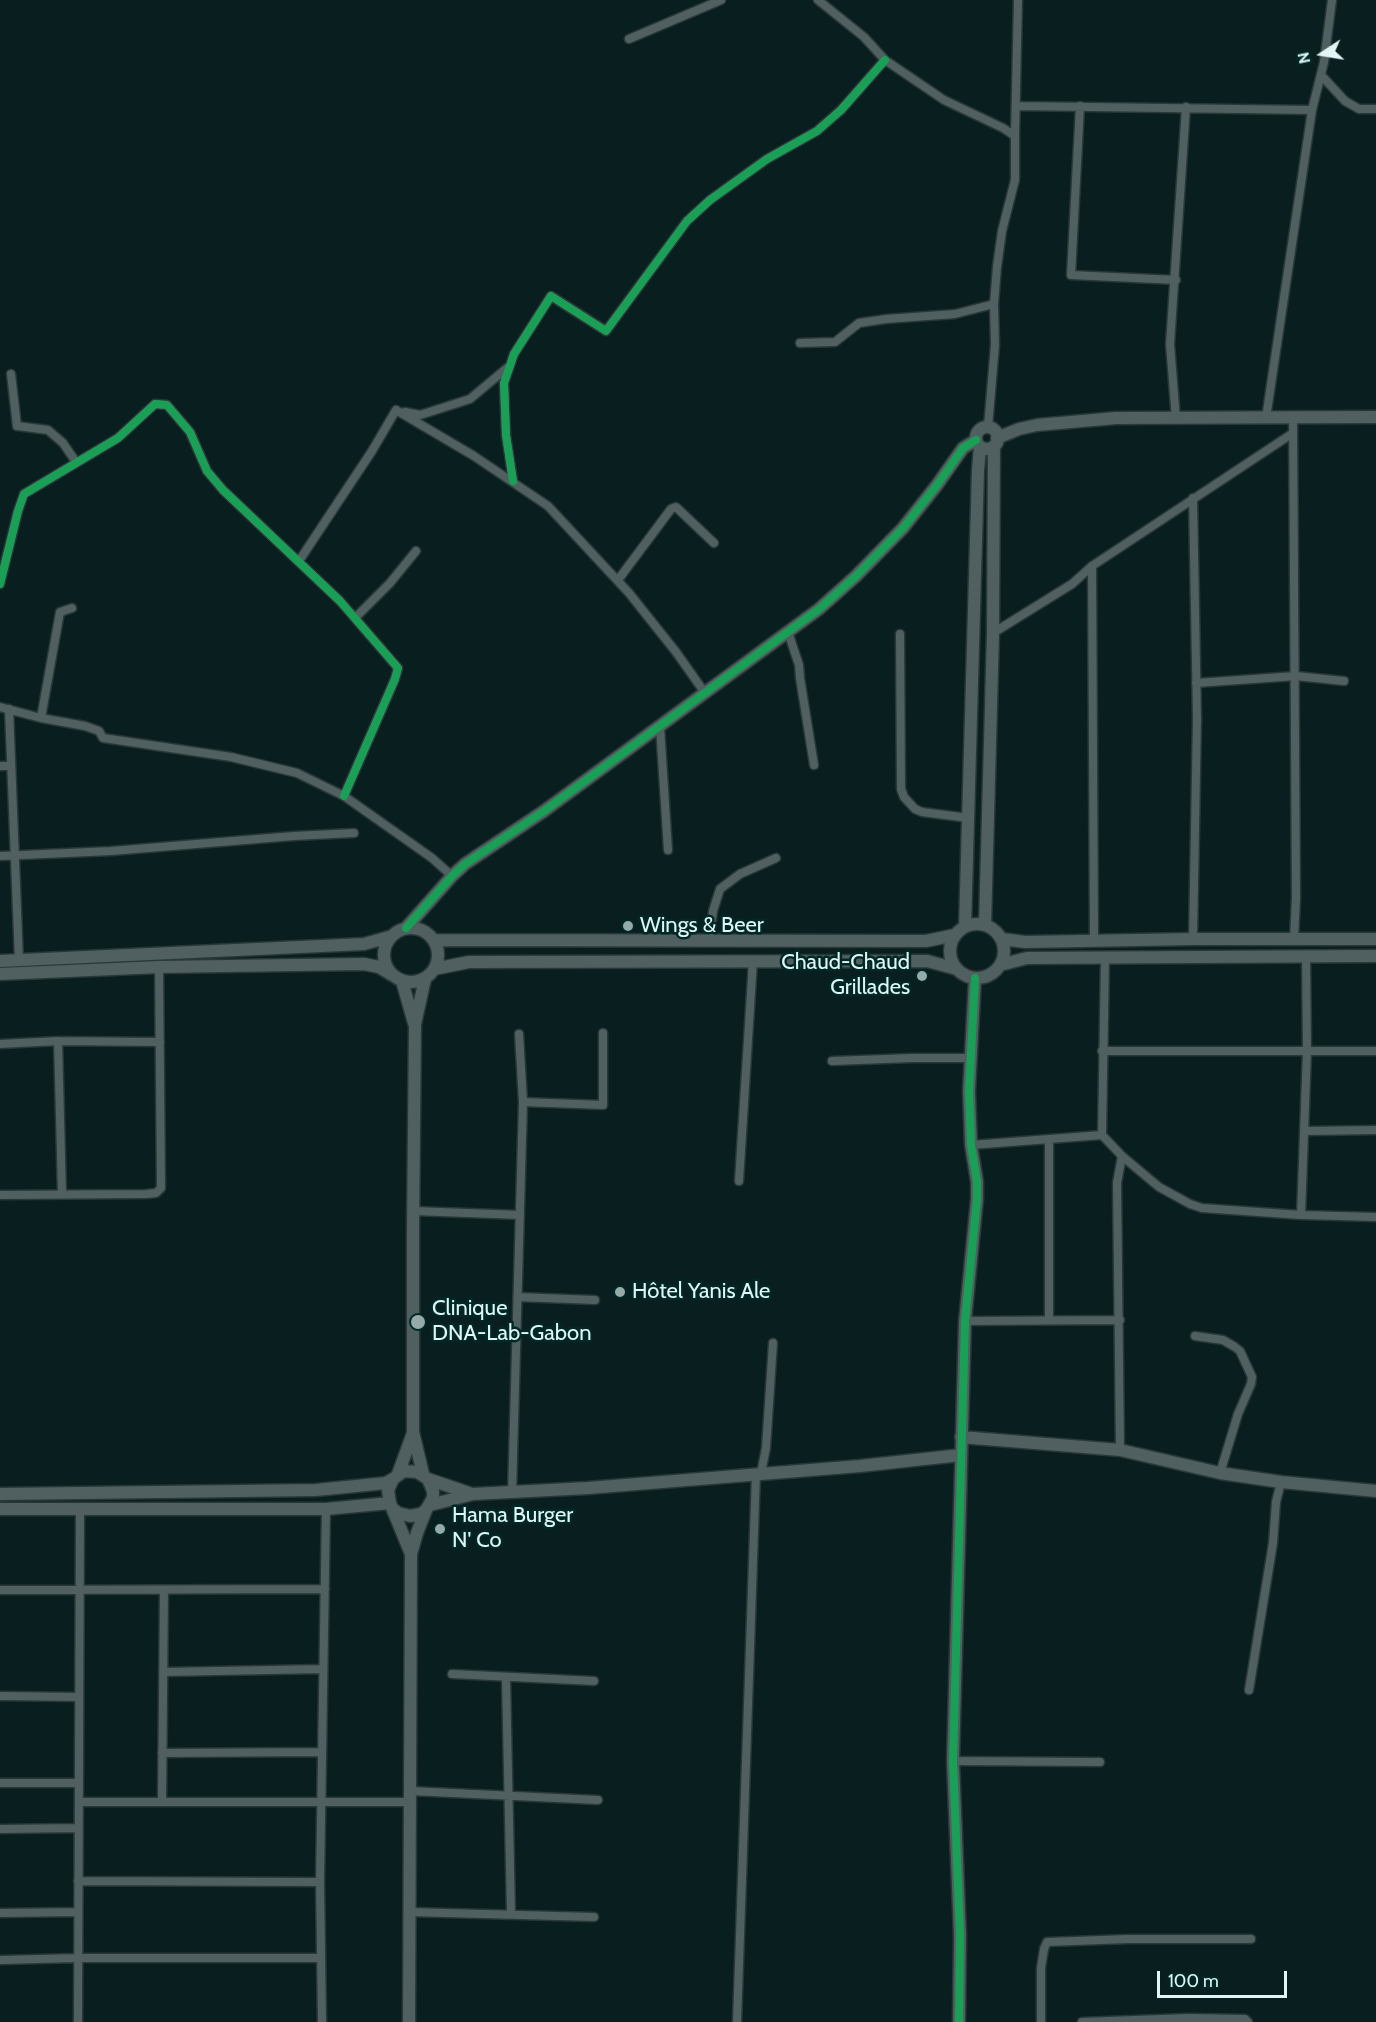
<!DOCTYPE html>
<meta charset="utf-8">
<style>
body{margin:0}
#map{position:relative;width:1376px;height:2022px;overflow:hidden;background:#091f1f;font-family:Cabin,sans-serif}
canvas{display:block}
.north{position:absolute;left:1292px;top:24px;width:60px;height:60px;-webkit-text-stroke:4px #002827;paint-order:stroke;rotate:258deg;font-size:16px;font-weight:700;line-height:24px;text-align:center;color:#e0f5f4}
.north::after{content:'';display:block;margin:auto;width:21px;height:27px;background:#e0f5f4;clip-path:polygon(50% 0,100% 100%,50% 72%,0 100%)}
.scale{position:absolute;left:1157px;top:1971px;width:130px;height:27px;box-sizing:border-box;border:3px solid #e0f5f4;border-top:0;padding-left:8px;font-size:18px;line-height:21px;white-space:nowrap;color:#e0f5f4;-webkit-text-stroke:4px #002827;paint-order:stroke}
</style>
<div id="map">
<canvas width="1376" height="2022"></canvas>
<div class="north">N</div>
<div class="scale">100 m</div>
</div>
<script>
const context = document.querySelector('canvas').getContext('2d');
context.lineJoin = 'round';
const shape = rows => new Path2D(rows.map(r => 'M' + r).join(''));
function strokePath(path, color, width, dash) { context.strokeStyle = color; context.lineWidth = width; context.lineCap = dash ? 'butt' : 'round'; context.setLineDash(dash || []); context.stroke(path); }
function write(font, color, halo, rows, align = 'center') {
  context.font = font + ' Cabin,sans-serif'; context.lineWidth = 5; context.setLineDash([]); context.textBaseline = 'middle'; context.strokeStyle = halo; context.fillStyle = color; for (const [text, x, y, turn = 0] of rows) {
    context.save(); context.translate(x, y); context.rotate((+turn || 0) * Math.PI / 180); context.textAlign = isNaN(turn) ? turn : align; if (halo) context.strokeText(text, 0, 0); context.fillText(text, 0, 0); context.restore();
  }
}
const street = shape([
 [818,0,864,37,885,60,944,100,1003,128,1015,136,1015,180,1002,231,997,267,994,304,995,345,988,427],
 [629,39,721,0],
 [1321,75,1345,101,1359,109,1376,109],
 [1016,106,1312,110],
 [1080,106,1071,275,1176,280],
 [1015,136,1018,0],
 [800,343,835,342,859,323,886,319,955,314,994,304],
 [11,374,17,426,48,430,63,443,76,462],
 [396,410,474,456,548,506,629,593,676,652,705,693],
 [405,412,420,415,470,399,507,368],
 [1266,418,1312,110,1324,62,1332,0],
 [1293,418,1296,898,1294,939],
 [1176,419,1170,344,1186,107],
 [513,481,506,435,504,383,514,354,551,296,606,331,687,221,710,200,767,159,817,131,841,110,885,60],
 [1193,498,1197,719,1193,939],
 [299,561,372,451,396,410],
 [1092,566,1094,940],
 [618,580,671,509,676,507,714,543],
 [0,584,18,511,24,494,118,438,155,404,167,405,190,432,207,471,223,490,340,601,398,668,395,679,344,796],
 [355,618,390,583,416,551],
 [788,632,799,665,800,678,814,765],
 [993,633,1072,584,1092,566,1293,433],
 [900,634,901,789,904,797,915,809,922,812,968,818],
 [1196,683,1296,676,1344,681],
 [0,707,41,718,85,726,99,731,103,738,231,757,297,773,344,796,432,858,452,876],
 [9,709,19,961],
 [41,718,60,612,72,608],
 [660,727,668,850],
 [0,766,11,766],
 [0,856,111,851,294,836,354,833],
 [709,941,713,911,720,889,740,874,776,858],
 [1105,959,1102,1135,1122,1156,1159,1187,1190,1204,1202,1208,1301,1215,1376,1217],
 [519,1034,523,1102],
 [58,1041,62,1194],
 [0,1044,58,1041,160,1042],
 [1102,1051,1376,1051],
 [832,1061,912,1058,970,1058],
 [1305,1131,1376,1130],
 [971,1145,1102,1135],
 [739,1181,753,961],
 [0,1195,146,1194,156,1193,161,1188,159,967],
 [414,1211,520,1215],
 [1301,1215,1307,1051,1306,956],
 [518,1297,595,1300],
 [1049,1320,1049,1139],
 [965,1321,1120,1320],
 [1195,1336,1223,1340,1235,1347,1240,1351,1252,1377,1251,1384,1238,1414,1220,1473],
 [1120,1450,1117,1183,1122,1156],
 [761,1473,766,1448,773,1343],
 [512,1493,523,1102,603,1105,603,1033],
 [0,1590,325,1589],
 [163,1672,323,1669],
 [452,1674,594,1681],
 [506,1678,511,1914],
 [1249,1690,1273,1543,1276,1502,1281,1482],
 [0,1696,79,1697],
 [162,1753,322,1752],
 [953,1761,1100,1762],
 [0,1783,78,1783],
 [411,1791,598,1800],
 [79,1802,411,1802],
 [162,1802,164,1591],
 [0,1829,78,1828],
 [78,1881,320,1882],
 [410,1912,594,1917],
 [0,1913,78,1912],
 [0,1960,78,1958,320,1958],
 [78,2022,80,1509],
 [322,2022,320,1882,326,1509],
 [737,2022,756,1474],
 [1041,2022,1041,1968,1044,1949,1047,1942,1128,1939,1251,1939],
 [1082,2022,1188,2018,1245,2019,1248,2022]
]);
const secondary = shape([
 '976 438a11 11 0 1 1 22 0a11 11 0 1 1-22 0Z',
 [997,438,1019,429,1037,425,1116,418,1376,417],
 '950 951a27 27 0 1 1 54 0a27 27 0 1 1-54 0Z',
 [985,925,993,633,994,446],
 [965,927,978,470,980,447],
 '384 955a27 27 0 1 1 54 0a27 27 0 1 1-54 0Z',
 [406,928,452,876,465,864,544,811,819,609,856,576,903,528,937,485,963,448,976,440],
 [1002,939,1025,942,1193,939,1376,939],
 [434,940,926,941,955,935],
 [0,961,364,944,389,937],
 [1000,965,1027,958,1376,956],
 [434,969,469,962,927,961,957,969],
 [0,974,159,967,364,964,379,967,392,975],
 [402,981,414,1023],
 [961,1437,1120,1450,1220,1473,1281,1482,1376,1491],
 [398,1474,413,1433],
 [423,1474,413,1432,413,1231,415,1024,425,979],
 [428,1479,472,1494],
 [0,1494,316,1490,386,1483,393,1479],
 [430,1505,473,1494,588,1488,860,1466,961,1455],
 [0,1509,326,1509,390,1503],
 [393,1509,398,1513,410,1516,421,1514,426,1510,433,1498,433,1491,428,1479,417,1472,404,1471,393,1479,388,1490,390,1503,411,1554],
 [409,2022,411,1554,417,1533,426,1510],
 [959,2022,960,1936,953,1761,965,1321,977,1199,977,1182,971,1145,969,1091,975,978]
]);
const cycleway = shape([
 [513,481,506,435,504,383,514,354,551,296,606,331,687,221,710,200,767,159,817,131,841,110,885,60],
 [0,584,18,511,24,494,118,438,155,404,167,405,190,432,207,471,223,490,340,601,398,668,395,679,344,796],
 [406,928,452,876,465,864,544,811,819,609,856,576,903,528,937,485,963,448,976,440],
 [959,2022,960,1936,953,1761,965,1321,977,1199,977,1182,971,1145,969,1091,975,978]
]);
const markers = [
 [628,926,6,"#95aaa9"],
 [922,976,6,"#95aaa9"],
 [620,1292,6,"#95aaa9"],
 [418,1322,8,"#95aaa9"],
 [440,1529,6,"#95aaa9"]
];
const poiNames = [
 ["Wings & Beer",640,926],
 ["Chaud-Chaud",910,963,"right"],
 ["Grillades",910,988,"right"],
 ["Hôtel Yanis Ale",632,1292],
 ["Clinique",432,1309],
 ["DNA-Lab-Gabon",432,1334],
 ["Hama Burger",452,1516],
 ["N' Co",452,1541]
];
strokePath(street, '#2a3737', 11);
strokePath(secondary, '#2a3737', 15);
strokePath(street, '#505f5f', 8);
strokePath(secondary, '#505f5f', 12);
strokePath(cycleway, '#1a9f57', 8);
for (const [x, y, r, color] of markers) { const dot = new Path2D(); dot.arc(x, y, r, 0, 2 * Math.PI); context.fillStyle = color; context.fill(dot); strokePath(dot, '#002827', 2); }
write('22px', '#e0f5f4', '#002827', poiNames, 'left');
</script>
